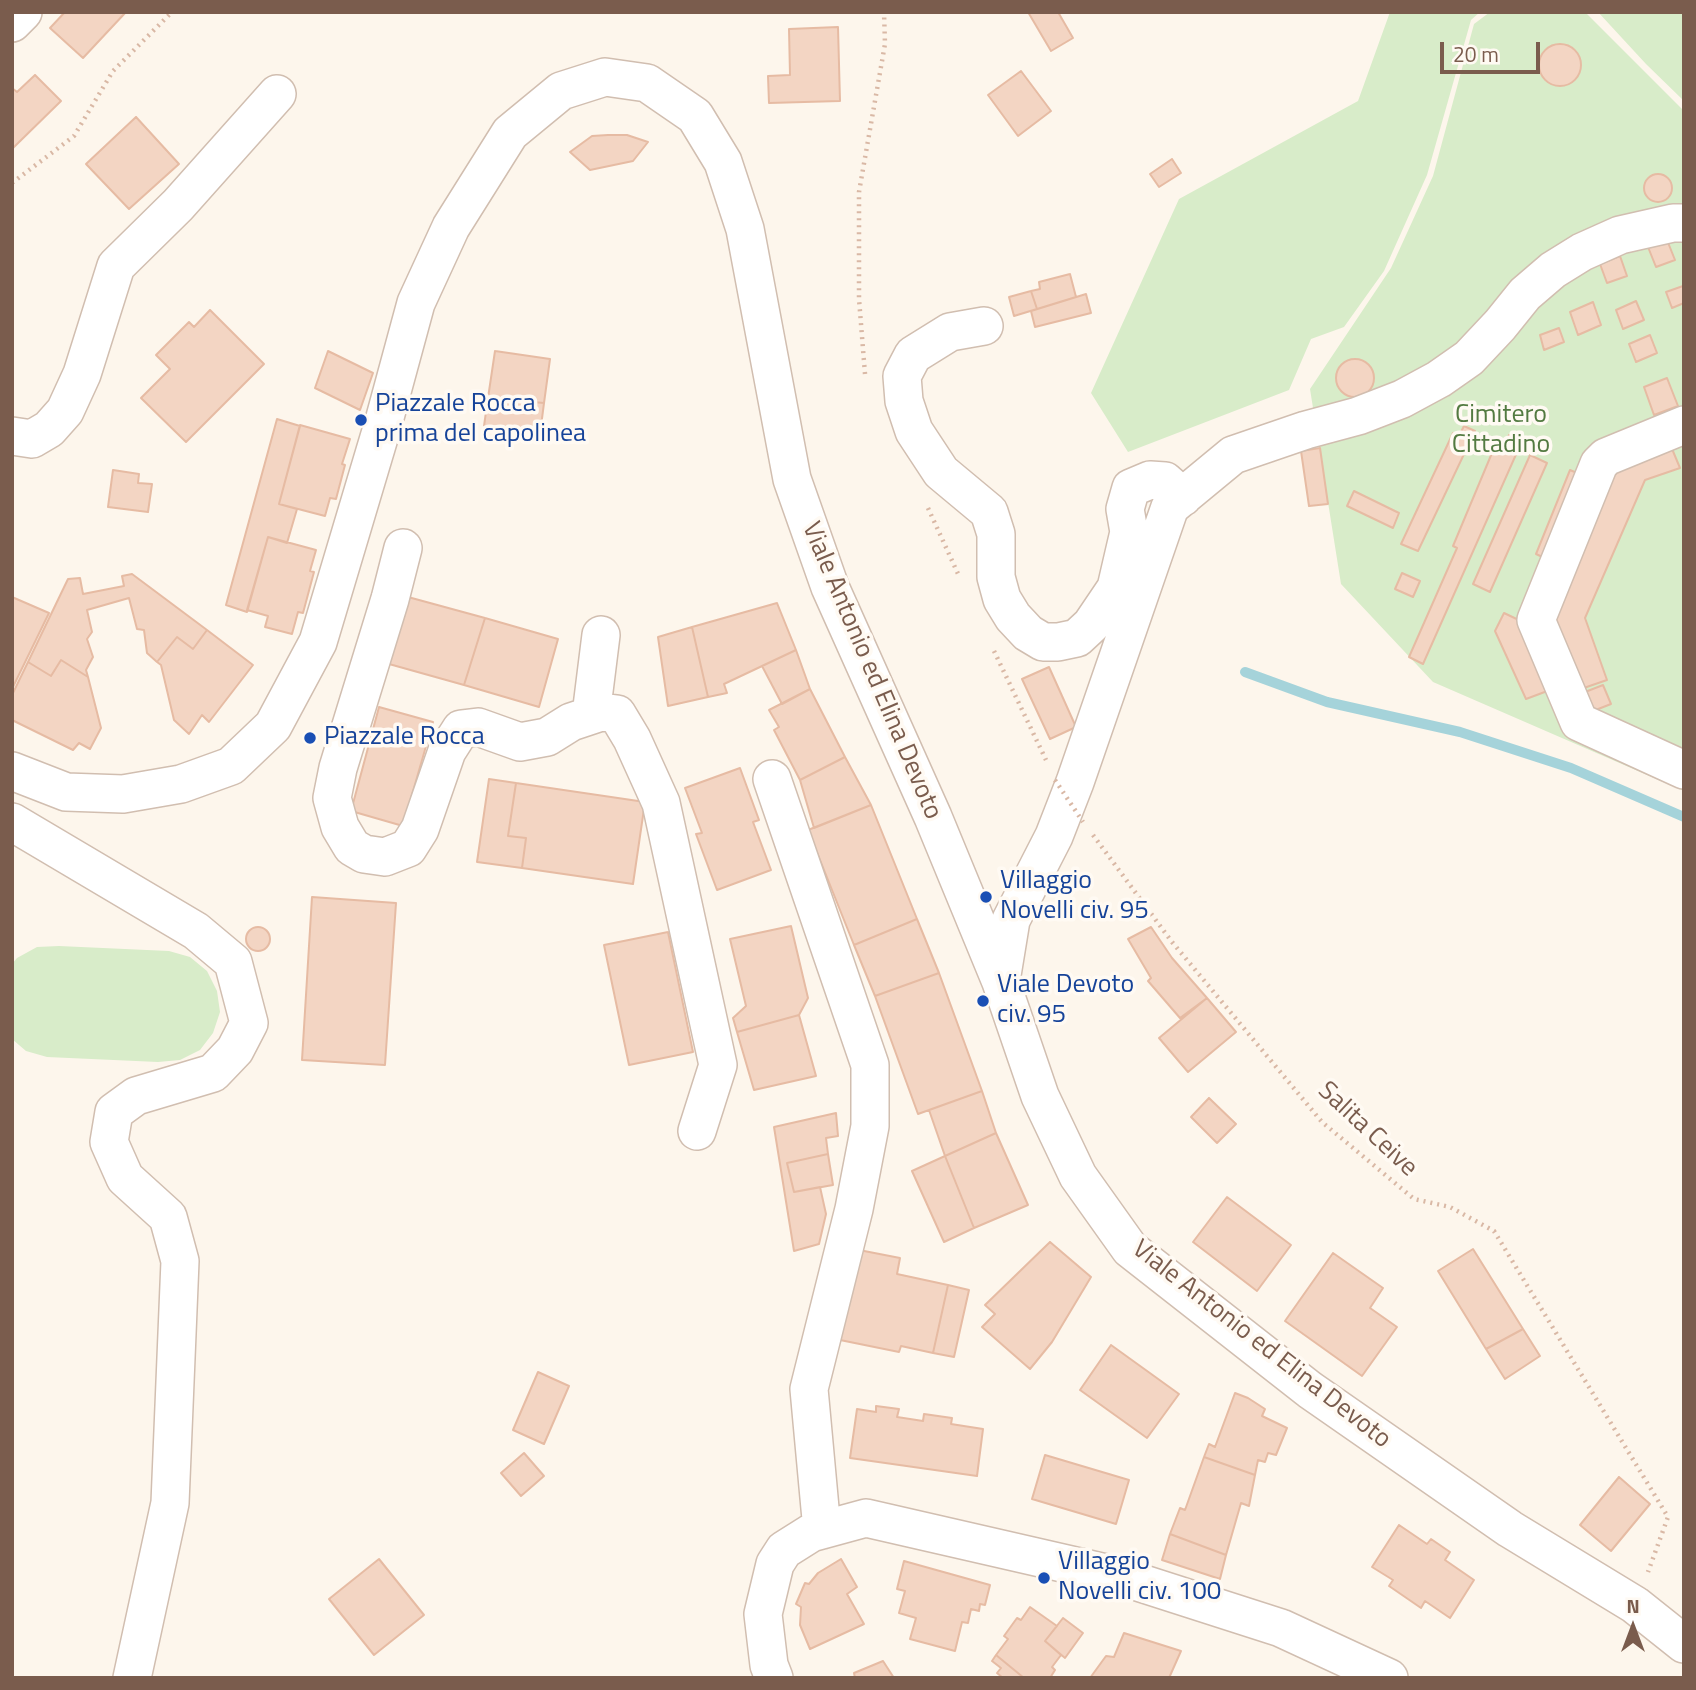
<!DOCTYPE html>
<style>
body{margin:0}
#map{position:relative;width:1696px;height:1690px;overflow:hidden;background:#fdf6ec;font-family:"Titillium Web",sans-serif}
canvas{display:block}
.frame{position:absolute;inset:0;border:14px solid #7a5c4d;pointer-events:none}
.north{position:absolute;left:1598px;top:1592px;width:70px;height:70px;-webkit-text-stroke:5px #fffaf3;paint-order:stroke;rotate:0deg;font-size:19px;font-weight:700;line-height:28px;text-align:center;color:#7a5c4d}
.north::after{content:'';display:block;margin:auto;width:24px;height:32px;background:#7a5c4d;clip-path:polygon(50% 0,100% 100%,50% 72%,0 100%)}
.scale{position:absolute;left:1440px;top:42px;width:100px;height:32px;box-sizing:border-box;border:4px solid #7a5c4d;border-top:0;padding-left:9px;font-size:21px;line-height:24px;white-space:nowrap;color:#7a5c4d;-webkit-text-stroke:5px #fffaf3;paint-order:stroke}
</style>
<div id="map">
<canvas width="1696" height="1690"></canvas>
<div class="frame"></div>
<div class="north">N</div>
<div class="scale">20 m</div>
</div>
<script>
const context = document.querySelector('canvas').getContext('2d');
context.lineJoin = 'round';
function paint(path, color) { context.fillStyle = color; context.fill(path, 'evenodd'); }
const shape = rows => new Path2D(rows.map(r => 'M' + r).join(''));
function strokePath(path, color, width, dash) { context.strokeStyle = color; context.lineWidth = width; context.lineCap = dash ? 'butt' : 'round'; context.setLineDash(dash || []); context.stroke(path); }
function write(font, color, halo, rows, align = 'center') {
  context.font = font + ' "Titillium Web",sans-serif'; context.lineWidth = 7; context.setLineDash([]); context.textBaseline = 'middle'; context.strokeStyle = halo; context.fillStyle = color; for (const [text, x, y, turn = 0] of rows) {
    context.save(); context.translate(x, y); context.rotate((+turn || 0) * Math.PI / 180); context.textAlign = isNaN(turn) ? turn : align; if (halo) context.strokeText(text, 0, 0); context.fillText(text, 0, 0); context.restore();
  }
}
const green = shape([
 [1390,12,1480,12,1471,20,1427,175,1384,271,1344,327,1311,339,1289,390,1128,452,1091,393,1179,199,1358,101],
 [1490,12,1585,12,1684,111,1684,791,1433,682,1341,584,1310,389,1391,268,1433,176,1474,24],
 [1598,12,1684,12,1684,101,1646,64],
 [59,946,169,951,190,957,207,971,217,991,220,1012,213,1033,200,1050,180,1060,158,1062,47,1057,26,1051,12,1039,12,964,17,958,37,947]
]);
const stream = shape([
 [1245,672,1327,702,1460,732,1571,768,1684,817]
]);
const building = shape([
 [65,12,126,12,83,58,50,28,65,12],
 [1028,12,1058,12,1073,38,1051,51,1028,12],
 [838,27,840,101,769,103,768,76,790,75,789,29,838,27],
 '1539 65a21 21 0 1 1 42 0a21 21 0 1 1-42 0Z',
 [1021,71,1051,111,1018,136,988,95,1021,71],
 [35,75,61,101,12,149,12,88,17,92,35,75],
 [136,117,179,164,129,209,86,164,136,117],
 [608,135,627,135,648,142,633,161,590,170,570,152,592,136,608,135],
 [1172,159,1181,173,1159,187,1150,174,1172,159],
 '1644 188a14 14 0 1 1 28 0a14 14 0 1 1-28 0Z',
 [1667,240,1675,260,1656,267,1648,247,1667,240],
 [1620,256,1627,276,1607,283,1600,264,1620,256],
 [1070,274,1076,297,1037,309,1031,291,1040,289,1039,282,1070,274],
 [1683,286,1684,303,1672,308,1666,292,1683,286],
 [1031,291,1037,309,1014,316,1009,297,1031,291],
 [1086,294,1091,313,1035,327,1031,311,1086,294],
 [1636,301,1644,320,1623,329,1616,310,1636,301],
 [1593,302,1601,325,1578,335,1570,312,1593,302],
 [210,310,264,364,186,442,141,398,170,369,156,355,189,322,194,327,210,310],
 [1559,328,1564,342,1544,350,1540,335,1559,328],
 [1650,335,1657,353,1636,362,1629,344,1650,335],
 [328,351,373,373,360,410,315,388,328,351],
 [495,351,550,359,544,403,488,398,495,351],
 '1336 378a19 19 0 1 1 38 0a19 19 0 1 1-38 0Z',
 [1667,378,1678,406,1654,415,1644,387,1667,378],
 [488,398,544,403,540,434,484,426,488,398],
 [277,419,300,426,279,504,297,509,287,543,268,537,247,612,226,605,277,419],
 [300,425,350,439,342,464,345,465,336,499,330,498,325,516,279,504,300,425],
 [1464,426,1475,431,1418,551,1401,544,1453,433,1460,434,1464,426],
 [1509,435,1522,441,1423,664,1409,657,1457,548,1453,546,1497,441,1504,445,1509,435],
 [1670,444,1680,468,1645,480,1585,618,1607,680,1578,690,1554,615,1621,460,1670,444],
 [1320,448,1328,504,1309,506,1301,451,1320,448],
 [1530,455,1547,463,1490,592,1473,584,1530,455],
 [113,470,139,474,138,483,152,484,148,512,108,507,113,470],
 [1570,470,1584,476,1549,560,1536,554,1570,470],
 [1354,491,1399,513,1393,528,1347,506,1354,491],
 [268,537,316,550,310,571,314,572,303,613,298,612,292,634,265,627,268,616,247,610,268,537],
 [1402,573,1420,581,1413,597,1395,589,1402,573],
 [132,574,207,630,193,649,177,637,157,662,147,653,144,630,137,629,129,598,87,610,92,632,87,639,93,657,86,670,88,677,61,660,51,676,28,662,68,579,80,578,83,594,124,586,122,576,132,574],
 [12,597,49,613,12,689,12,597],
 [408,597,485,618,464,685,389,664,408,597],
 [777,603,796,650,724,684,727,693,708,697,692,627,777,603],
 [1504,613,1523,622,1550,690,1526,699,1495,631,1504,613],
 [485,618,558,639,539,707,464,685,485,618],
 [692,627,708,697,668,706,658,637,692,627],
 [207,630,253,665,209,722,202,715,189,734,174,720,161,665,157,662,177,637,193,649,207,630],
 [796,650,810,689,782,704,762,666,796,650],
 [61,660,88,677,101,728,90,749,79,743,73,750,12,720,12,695,28,662,51,676,61,660],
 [1049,667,1076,727,1050,739,1022,679,1049,667],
 [1603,685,1611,704,1588,713,1580,694,1603,685],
 [810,689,845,757,800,780,774,730,779,727,769,710,810,689],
 [379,707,433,722,403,826,351,811,379,707],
 [845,757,871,805,814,828,800,780,845,757],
 [740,768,759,820,753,822,771,870,717,890,696,834,702,833,685,788,740,768],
 [489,779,516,783,508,836,526,838,522,868,477,862,489,779],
 [516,783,645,802,633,884,522,868,526,838,508,836,516,783],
 [871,805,917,919,854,945,808,830,871,805],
 [312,897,396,903,385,1065,302,1060,312,897],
 [917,919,939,973,875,996,854,945,917,919],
 [791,926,808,998,799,1015,737,1032,733,1018,746,1006,730,939,791,926],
 '246 939a12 12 0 1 1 24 0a12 12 0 1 1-24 0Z',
 [1151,927,1172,958,1207,998,1180,1018,1148,981,1151,978,1128,939,1151,927],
 [668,932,693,1052,629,1065,604,945,668,932],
 [939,973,982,1091,918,1114,875,996,939,973],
 [1207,998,1236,1032,1188,1072,1159,1038,1207,998],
 [799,1015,816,1076,754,1090,737,1032,799,1015],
 [982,1091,996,1133,945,1156,929,1110,982,1091],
 [1209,1098,1236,1124,1217,1143,1191,1117,1209,1098],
 [836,1113,838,1136,826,1138,828,1154,787,1163,794,1192,820,1187,826,1214,819,1244,794,1251,774,1127,836,1113],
 [996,1133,1028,1205,974,1228,945,1156,996,1133],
 [828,1154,833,1185,794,1192,787,1163,828,1154],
 [945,1156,974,1228,944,1242,912,1171,945,1156],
 [1227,1197,1291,1245,1257,1291,1193,1242,1227,1197],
 [1050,1242,1091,1277,1052,1342,1030,1369,982,1327,995,1314,985,1305,1050,1242],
 [1473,1249,1523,1329,1486,1349,1438,1271,1473,1249],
 [859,1250,900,1258,897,1274,948,1285,933,1353,901,1346,899,1352,840,1340,859,1250],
 [1333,1253,1383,1288,1370,1308,1397,1327,1362,1376,1285,1321,1333,1253],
 [948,1285,969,1290,954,1357,933,1353,948,1285],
 [1523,1329,1540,1356,1505,1379,1486,1349,1523,1329],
 [1111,1345,1179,1394,1147,1438,1080,1390,1111,1345],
 [538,1372,569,1386,544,1444,513,1430,538,1372],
 [1235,1393,1248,1398,1265,1409,1262,1416,1287,1428,1276,1455,1268,1453,1265,1462,1258,1460,1255,1475,1204,1457,1209,1444,1215,1447,1235,1393],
 [876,1406,899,1409,897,1417,923,1421,924,1414,952,1418,951,1424,983,1429,977,1476,850,1458,857,1409,876,1412,876,1406],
 [524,1453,544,1476,521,1496,501,1473,524,1453],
 [1045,1455,1129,1480,1116,1524,1032,1499,1045,1455],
 [1204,1457,1255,1475,1249,1506,1241,1503,1226,1555,1170,1534,1180,1508,1185,1510,1204,1457],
 [1619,1477,1650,1504,1611,1551,1580,1525,1619,1477],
 [1399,1525,1427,1544,1431,1539,1450,1552,1445,1560,1474,1580,1450,1618,1425,1601,1421,1608,1389,1586,1393,1580,1372,1567,1399,1525],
 [1170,1534,1226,1555,1220,1579,1162,1560,1170,1534],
 [379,1559,424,1615,374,1655,329,1599,379,1559],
 [841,1559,857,1587,847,1594,864,1624,810,1649,800,1625,801,1607,796,1604,805,1583,809,1584,818,1573,841,1559],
 [904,1561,990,1585,985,1605,980,1604,979,1611,971,1609,968,1623,962,1622,955,1651,910,1639,916,1618,899,1613,905,1591,897,1589,904,1561],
 [1030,1607,1057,1626,1045,1641,1061,1655,1052,1667,1055,1670,1050,1678,1024,1678,996,1655,1008,1639,1004,1636,1017,1618,1021,1620,1030,1607],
 [1063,1618,1083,1633,1065,1658,1045,1641,1063,1618],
 [1124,1633,1181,1651,1169,1678,1090,1678,1106,1656,1114,1657,1124,1633],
 [996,1655,1024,1678,1003,1678,997,1673,1001,1668,992,1661,996,1655],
 [883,1661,894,1678,855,1678,854,1673,883,1661]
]);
const path = shape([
 [12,183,74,136,113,71,172,12],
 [865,374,859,299,859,192,885,44,884,12],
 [928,508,959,576],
 [994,651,1046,760],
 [1093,835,1172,942,1322,1122,1414,1199,1450,1207,1494,1231,1668,1517,1648,1572]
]);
const minor = shape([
 [12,23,23,12],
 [984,326,950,332,913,355,902,376,904,401,914,431,941,472,989,512,996,534,996,577,1002,599,1013,617,1028,633,1043,642,1058,642,1077,638,1091,625,1116,588,1129,532,1125,509,1131,488,1150,480,1165,481,1183,497],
 [1684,425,1606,457,1599,464,1536,620,1579,722,1684,770],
 [12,436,32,439,49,429,65,411,82,374,116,266,178,205,277,94],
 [403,548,390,599,338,768,332,798,340,827,352,847,364,854,385,857,408,848,420,829,447,751,461,729,478,727,520,742,547,737,571,722,601,712,617,714,632,739,661,803,718,1065,697,1131],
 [591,715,601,635],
 [12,771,66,792,123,794,181,784,231,766,273,726,318,642,384,421,416,303,451,227,510,133,561,91,605,77,647,83,695,116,723,162,745,229,792,479,830,587,933,817,1001,982,1040,1096,1078,1176,1130,1249,1310,1390,1510,1529,1635,1605,1684,1644],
 [772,779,870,1065,870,1126,854,1209,809,1389,822,1530],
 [12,822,196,931,233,962,249,1023,235,1050,213,1073,136,1096,114,1112,109,1142,125,1178,168,1217,180,1261,170,1503,132,1678],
 [1001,981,1011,920,1054,836,1075,782,1170,507,1233,455,1306,430,1358,416,1402,399,1439,379,1469,358,1500,325,1525,294,1553,270,1582,252,1620,235,1673,223,1684,223],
 [774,1678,769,1665,763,1614,775,1564,784,1550,811,1533,866,1518,1119,1576,1281,1628,1389,1678]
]);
const pathBridge = shape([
 [1055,780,1083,822]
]);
const markers = [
 [361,420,7,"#1a4fb4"],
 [310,738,7,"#1a4fb4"],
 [986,897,7,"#1a4fb4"],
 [983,1001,7,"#1a4fb4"],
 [1044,1578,7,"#1a4fb4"]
];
const transitNames = [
 ["Piazzale Rocca",375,405],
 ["prima del capolinea",375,435],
 ["Piazzale Rocca",324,738],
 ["Villaggio",1000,882],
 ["Novelli civ. 95",1000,912],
 ["Viale Devoto",997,986],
 ["civ. 95",997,1016],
 ["Villaggio",1058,1563],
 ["Novelli civ. 100",1058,1593]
];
const parkNames = [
 ["Cimitero",1501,416],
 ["Cittadino",1501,446]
];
const streetNames = [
 ["Viale Antonio ed Elina Devoto",871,671,67],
 ["Salita Ceive",1367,1130,43],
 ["Viale Antonio ed Elina Devoto",1261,1345,38]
];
paint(green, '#d8ecc9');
strokePath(stream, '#a5d3da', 10);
paint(building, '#f3d5c3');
strokePath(building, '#e6bba3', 2);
strokePath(minor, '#d1beb0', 40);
strokePath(path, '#d9b8a5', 4.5, [2, 5]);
strokePath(minor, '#fff', 37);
strokePath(pathBridge, '#d9b8a5', 4.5, [2, 5]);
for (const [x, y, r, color] of markers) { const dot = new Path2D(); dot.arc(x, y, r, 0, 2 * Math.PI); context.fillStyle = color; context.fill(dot); strokePath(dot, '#fffaf3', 2.5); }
write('26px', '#164399', '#fffaf3', transitNames, 'left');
write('26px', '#537a41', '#fffaf3', parkNames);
write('26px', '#7a5c4d', '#fffaf3', streetNames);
</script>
